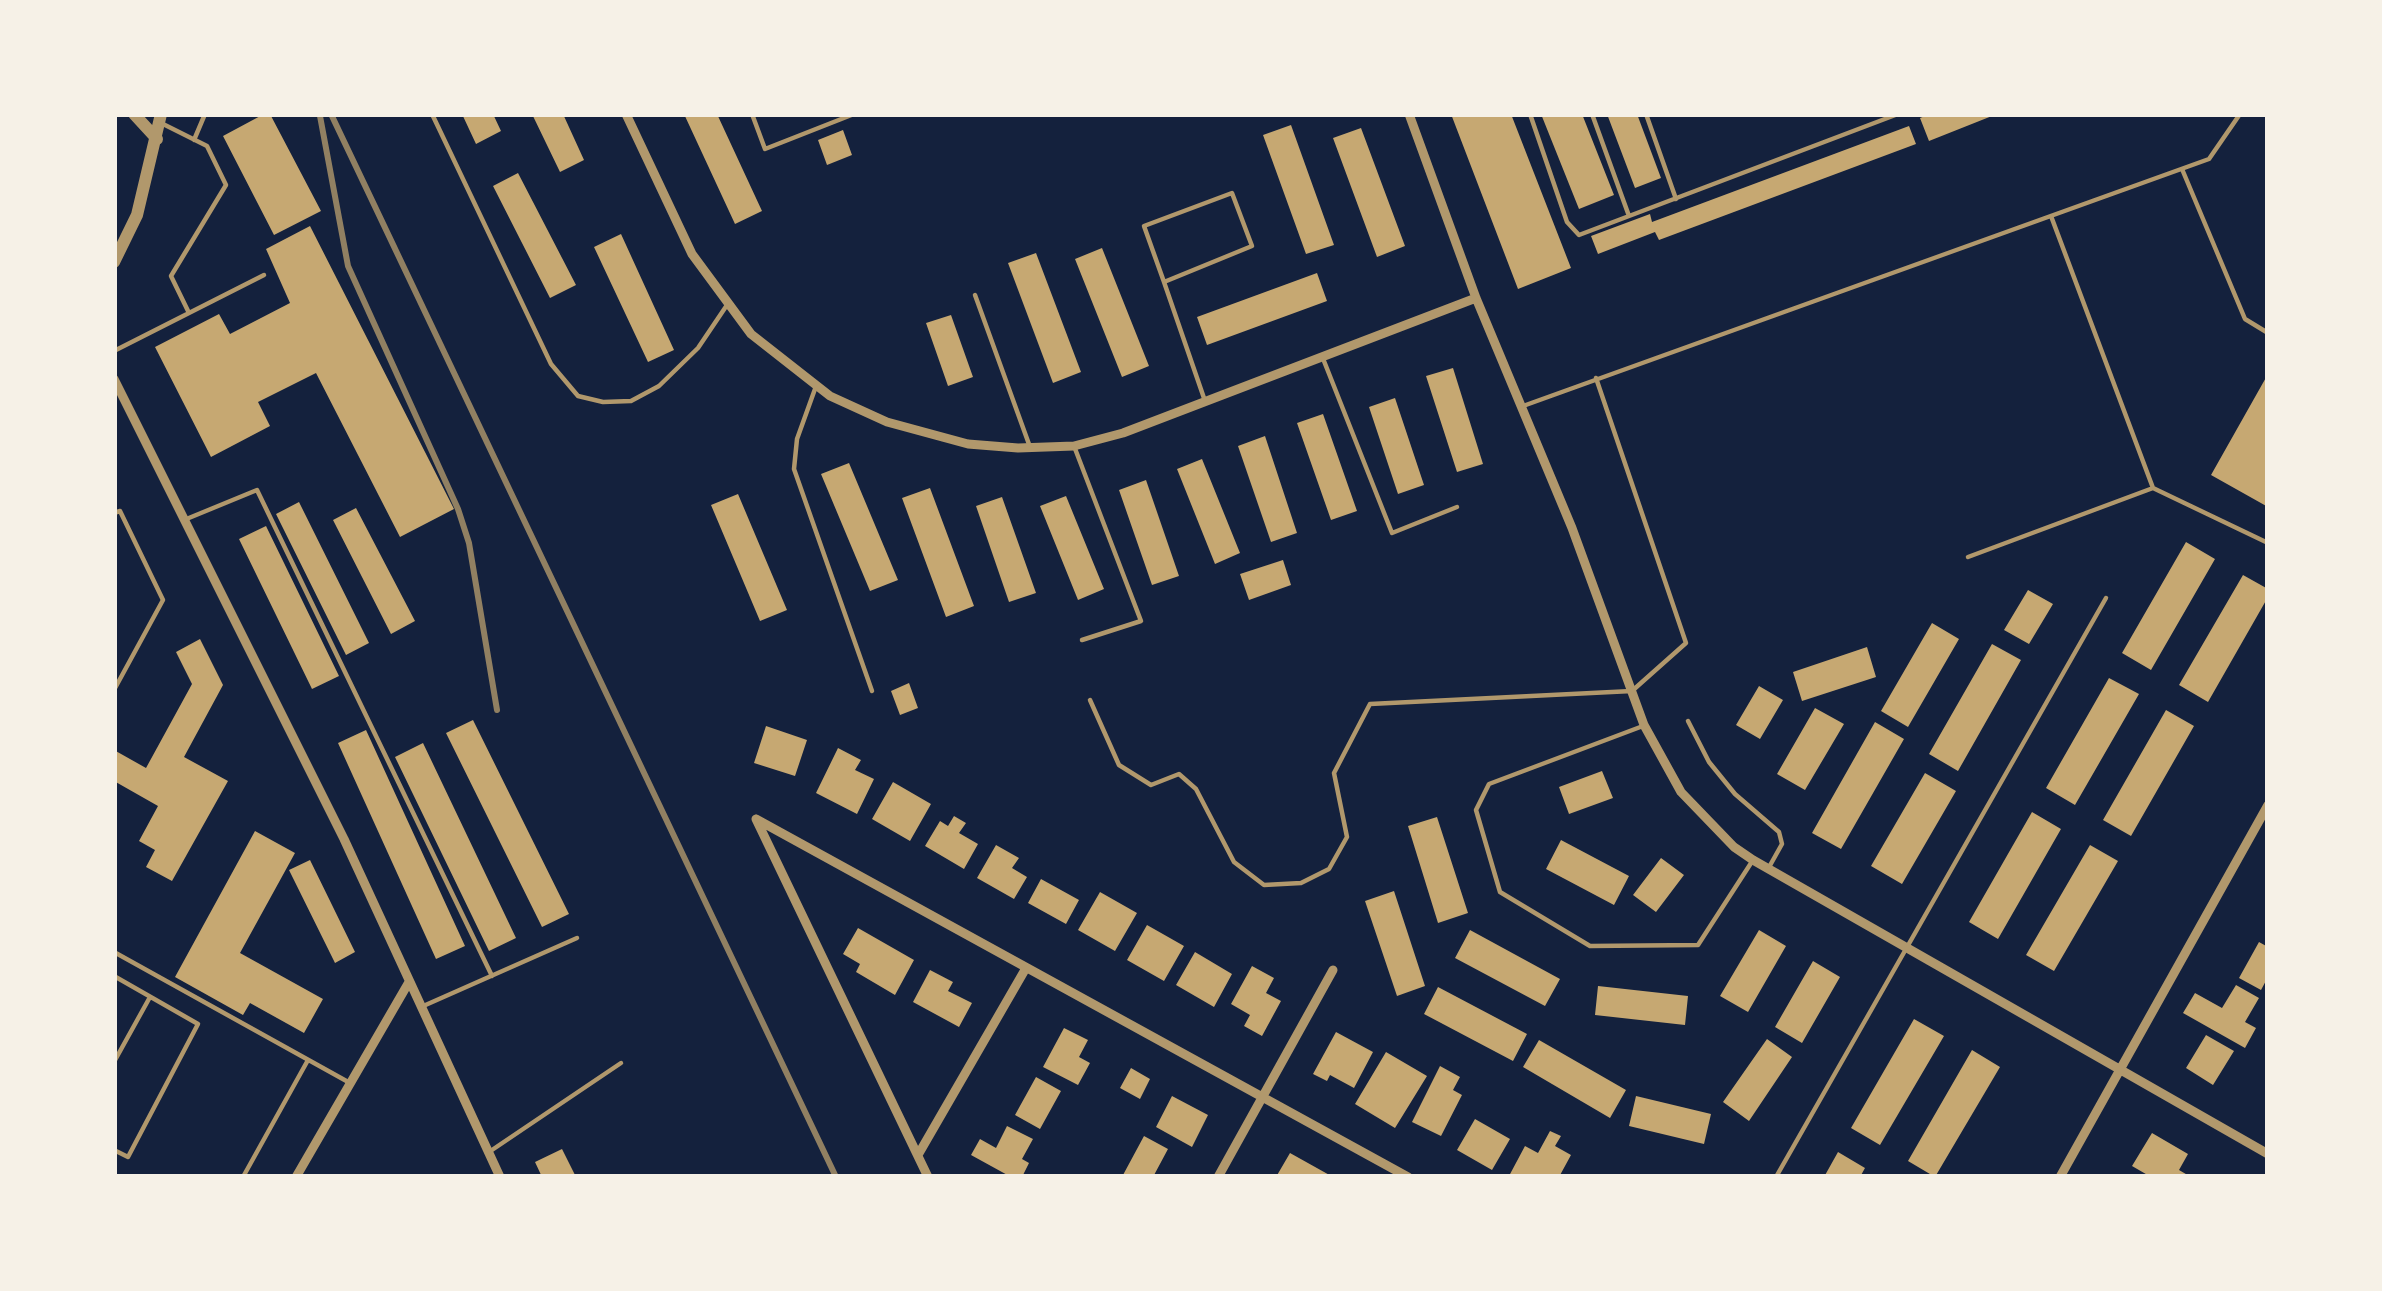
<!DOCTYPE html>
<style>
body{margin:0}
#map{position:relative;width:2382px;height:1291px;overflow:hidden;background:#14213d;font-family:Karla,sans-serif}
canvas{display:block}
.frame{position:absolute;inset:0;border:117px solid #f6f1e7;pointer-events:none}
</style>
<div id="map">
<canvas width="2382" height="1291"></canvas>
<div class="frame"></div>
</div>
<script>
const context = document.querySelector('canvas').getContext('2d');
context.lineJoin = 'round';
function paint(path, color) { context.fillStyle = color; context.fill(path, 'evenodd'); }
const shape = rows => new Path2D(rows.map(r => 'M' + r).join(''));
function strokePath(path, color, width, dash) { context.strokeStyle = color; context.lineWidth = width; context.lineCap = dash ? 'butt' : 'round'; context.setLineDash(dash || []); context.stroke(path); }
const building = shape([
 [264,114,270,114,321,211,274,235,223,136],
 [462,114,493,114,501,131,476,144],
 [532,114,563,114,584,160,560,172],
 [684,114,717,114,762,211,735,224],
 [1451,114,1511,114,1571,268,1518,289],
 [1541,114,1582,114,1614,195,1579,209],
 [1607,114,1637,114,1661,178,1635,188],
 [1930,114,1997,114,1929,141,1920,118],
 [1291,125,1334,245,1306,254,1263,135],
 [1909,126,1916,144,1659,240,1655,232,1598,254,1591,236,1650,214,1652,222],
 [1361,128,1405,246,1377,257,1333,138],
 [843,130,852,155,827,165,818,140],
 [518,173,576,285,550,298,493,186],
 [310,226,454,509,400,537,316,373,258,402,270,426,211,457,155,347,219,314,230,334,290,303,266,249],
 [621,234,674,350,648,362,594,247],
 [1102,248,1149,366,1122,377,1075,259],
 [1036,253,1081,372,1053,383,1008,263],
 [1317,273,1327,301,1207,345,1197,317],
 [951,315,973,377,948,386,926,323],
 [1453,368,1483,464,1457,472,1426,376],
 [2268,374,2268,507,2211,475],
 [1395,398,1424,485,1398,494,1369,407],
 [1323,414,1357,511,1331,520,1297,423],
 [1265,436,1297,533,1271,542,1238,446],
 [1202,459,1240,553,1215,564,1177,469],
 [849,463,898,580,870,591,821,474],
 [1146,480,1179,576,1152,585,1119,490],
 [930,488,974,606,946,617,902,498],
 [738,494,787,610,760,621,711,505],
 [1066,496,1104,589,1078,600,1040,506],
 [1002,497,1036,593,1009,602,976,506],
 [299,502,369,643,346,655,276,514],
 [356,508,415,621,391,634,333,520],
 [266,526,339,676,312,689,239,539],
 [2186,542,2215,559,2151,670,2122,653],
 [1283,560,1291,585,1249,600,1240,574],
 [2243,575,2268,589,2268,597,2208,702,2179,685],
 [2028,590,2053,604,2029,644,2004,630],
 [1932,623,1959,639,1908,727,1881,711],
 [200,639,223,685,184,757,228,781,172,881,146,867,155,850,139,841,158,806,114,781,114,750,146,768,192,684,176,652],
 [1992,644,2021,660,1958,771,1929,754],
 [1867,647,1876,677,1802,701,1793,672],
 [2109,678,2139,694,2075,805,2046,788],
 [909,683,918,708,900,715,891,691],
 [1759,686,1783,700,1760,739,1736,725],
 [1815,708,1844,724,1805,790,1777,774],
 [2166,710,2194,726,2131,836,2103,820],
 [473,720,569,914,542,927,446,733],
 [1875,722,1904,739,1841,849,1812,833],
 [766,726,807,740,795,776,754,763],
 [366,730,465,946,436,959,338,743],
 [423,743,516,938,489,951,395,757],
 [838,748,861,760,855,770,874,779,857,814,816,793],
 [1602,771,1613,798,1569,814,1559,787],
 [1925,773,1956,791,1902,884,1871,866],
 [893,782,931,804,910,841,872,819],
 [2032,812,2061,829,1998,939,1969,922],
 [954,816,966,823,959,833,978,844,964,869,925,846,940,821,948,826],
 [1437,817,1468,913,1438,923,1408,826],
 [255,831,295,853,240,953,323,999,304,1033,250,1003,243,1015,175,977],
 [1561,840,1629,876,1614,905,1546,869],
 [996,845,1019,858,1012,868,1027,877,1014,899,977,878],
 [2090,845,2118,861,2054,971,2026,955],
 [1661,858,1684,875,1656,912,1633,895],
 [310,860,355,952,335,963,289,870],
 [1041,879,1079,900,1066,924,1028,903],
 [1394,891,1425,986,1397,996,1365,901],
 [1100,892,1137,913,1115,951,1078,930],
 [1147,925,1184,946,1164,981,1127,960],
 [858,928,914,960,895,995,856,972,860,964,843,954],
 [1470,930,1560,979,1545,1006,1455,958],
 [1759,930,1786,946,1748,1012,1720,996],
 [2259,942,2268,947,2268,977,2261,990,2239,978],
 [1195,952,1232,974,1214,1007,1176,985],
 [1813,961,1840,977,1802,1043,1775,1027],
 [1252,966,1274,978,1266,993,1281,1001,1262,1036,1244,1026,1250,1015,1231,1004],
 [930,970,953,982,948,991,972,1003,959,1027,913,1002],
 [2236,985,2259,998,2245,1022,2256,1028,2245,1048,2183,1013,2195,993,2222,1008],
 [1598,986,1688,996,1685,1025,1595,1015],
 [1438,987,1527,1034,1513,1061,1424,1014],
 [1914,1019,1944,1036,1880,1145,1851,1128],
 [1064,1028,1088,1040,1079,1057,1090,1063,1078,1085,1043,1067],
 [1336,1032,1373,1052,1354,1088,1330,1075,1327,1081,1313,1074],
 [2206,1035,2234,1051,2213,1085,2186,1068],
 [1767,1039,1792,1057,1749,1121,1723,1102],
 [1539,1040,1626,1090,1610,1118,1523,1067],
 [1972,1050,2000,1067,1935,1177,1908,1161],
 [1386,1052,1427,1076,1395,1128,1355,1104],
 [1440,1066,1460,1077,1453,1090,1462,1095,1441,1136,1412,1122],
 [1131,1068,1150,1079,1140,1099,1120,1088],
 [1036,1077,1061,1091,1040,1129,1015,1115],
 [1172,1096,1208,1115,1192,1147,1156,1127],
 [1636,1096,1711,1114,1704,1144,1629,1126],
 [1475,1119,1510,1139,1492,1170,1457,1150],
 [1007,1126,1033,1139,1022,1159,1029,1163,1022,1177,1011,1177,971,1155,980,1139,996,1148],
 [1550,1131,1561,1136,1555,1146,1571,1155,1559,1177,1509,1176,1525,1146,1538,1153],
 [2152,1133,2188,1154,2179,1170,2191,1177,2151,1177,2132,1166],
 [1144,1136,1168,1149,1153,1177,1127,1177,1123,1175],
 [562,1149,576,1177,542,1177,535,1162],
 [1838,1152,1865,1168,1860,1177,1824,1177],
 [1290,1153,1333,1177,1276,1177]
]);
const service = shape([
 [432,114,551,364,578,396,603,402,631,401,659,386,698,348,727,305],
 [752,114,765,149,854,114],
 [1530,114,1567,222,1579,235,1898,114],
 [1592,114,1629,216],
 [1646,114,1676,199],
 [163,124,207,146,226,185,171,276,189,313],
 [194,140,205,114],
 [2182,169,2245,319,2268,333],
 [2051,216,2153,488,2268,543],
 [1164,282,1252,246,1232,193,1144,226,1164,282,1205,401],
 [975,295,1030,447],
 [114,351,264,275],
 [1322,356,1392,533,1457,507],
 [815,389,797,439,794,469,872,691],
 [1523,406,2209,159,2240,114],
 [1074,446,1141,621,1082,640],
 [114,513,120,511,163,600,114,690],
 [184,520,257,490,492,976],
 [1968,557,2153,488],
 [1090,700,1119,765,1151,785,1179,774,1196,789,1234,862,1264,885,1301,883,1329,869,1347,837,1334,773,1370,704,1632,691,1686,643,1596,378],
 [1688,721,1709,762,1735,794,1779,832,1782,844,1768,869],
 [1643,726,1489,784,1476,810,1500,892,1590,946,1698,945,1753,860],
 [114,952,350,1083],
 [114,976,198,1024,128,1157,114,1150],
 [421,1007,577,938],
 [114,1062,150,997],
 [489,1152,621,1063],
 [243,1177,308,1060],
 [1776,1177,2106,598]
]);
const minor = shape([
 [626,114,692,254,751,334,830,396,887,422,968,444,1018,448,1074,446,1123,433,1476,298],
 [1409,114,1476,298,1572,528,1644,725,1681,792,1734,847,1753,860,2268,1154],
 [114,379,344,839,500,1177],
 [756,819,1408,1177],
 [756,819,928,1177],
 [918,1155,1026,968],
 [296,1177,409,982],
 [1218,1177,1333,970],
 [2060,1177,2268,805]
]);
const tertiary = shape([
 [134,114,157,139],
 [114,262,137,215,161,114]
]);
const rail = shape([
 [331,114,836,1177],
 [320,116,348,266,458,509,469,543,497,710]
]);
paint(building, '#c6a872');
strokePath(service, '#b1986c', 4.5);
strokePath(minor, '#b1986c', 9);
strokePath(tertiary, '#b1986c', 12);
strokePath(rail, '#918062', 6);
</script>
